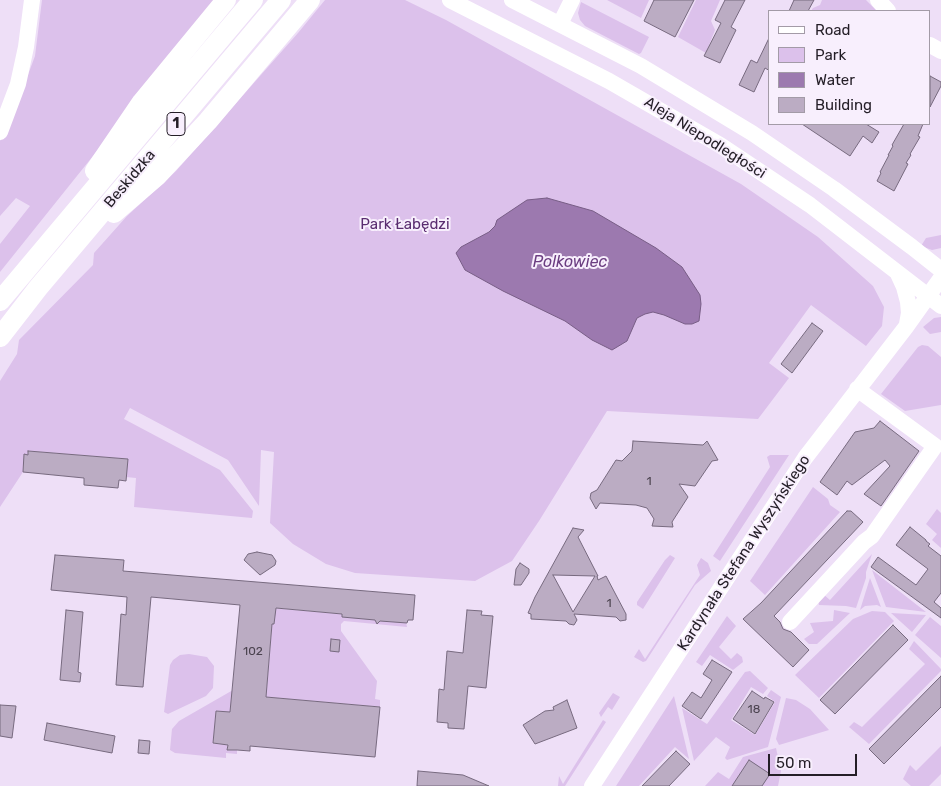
<!DOCTYPE html>
<meta charset="utf-8">
<style>
body{margin:0}
#map{position:relative;width:941px;height:786px;overflow:hidden;background:#eedff7;font-family:Rubik,sans-serif}
canvas{display:block}
.legend{position:absolute;left:768px;top:10px;width:162px;height:115px;box-sizing:border-box;background:#f8effd;border:1px solid #a39ba7;margin:0;padding:6px 9px;list-style:none;font-size:15px;color:#241e27}
.legend li{display:flex;align-items:center;gap:10px;height:25px}
.legend b{width:25px;border:1px solid #a39ba7}
.scale{position:absolute;left:768px;top:754px;width:89px;height:22px;box-sizing:border-box;border:2px solid #241e27;border-top:0;padding-left:6px;font-size:15px;line-height:18px;white-space:nowrap;color:#241e27;-webkit-text-stroke:4px #f8effd;paint-order:stroke}
</style>
<div id="map">
<canvas width="941" height="786"></canvas>
<ul class="legend">
<li><b style="height:6px;background:#fff"></b>Road</li>
<li><b style="height:14px;background:#dcc1eb"></b>Park</li>
<li><b style="height:14px;background:#9c79af"></b>Water</li>
<li><b style="height:14px;background:#bbacc3"></b>Building</li>
</ul>
<div class="scale">50 m</div>
</div>
<script>
const context = document.querySelector('canvas').getContext('2d');
context.lineJoin = 'round';
function paint(path, color) { context.fillStyle = color; context.fill(path, 'evenodd'); }
const shape = rows => new Path2D(rows.map(r => 'M' + r).join(''));
function strokePath(path, color, width, dash) { context.strokeStyle = color; context.lineWidth = width; context.lineCap = dash ? 'butt' : 'round'; context.setLineDash(dash || []); context.stroke(path); }
function write(font, color, halo, rows, align = 'center') {
  context.font = font + ' Rubik,sans-serif'; context.lineWidth = 4; context.setLineDash([]); context.textBaseline = 'middle'; context.strokeStyle = halo; context.fillStyle = color; for (const [text, x, y, turn = 0] of rows) {
    context.save(); context.translate(x, y); context.rotate((+turn || 0) * Math.PI / 180); context.textAlign = isNaN(turn) ? turn : align; if (halo) context.strokeText(text, 0, 0); context.fillText(text, 0, 0); context.restore();
  }
}
const green = shape([
 [42,0,218,0,0,272,0,244,30,206,16,198,0,216,0,141,13,115,35,56],
 [325,0,405,0,446,20,741,184,818,237,873,286,884,307,882,326,866,346,811,305,769,363,789,378,758,419,607,411,539,521,512,561,475,581,355,573,326,564,293,544,270,523,274,452,261,450,259,506,228,460,130,408,124,419,220,470,253,511,252,518,134,507,136,478,126,477,127,459,29,451,28,455,24,455,23,472,0,507,0,381,17,354,19,340,93,265,94,253,127,216,176,171,298,33],
 [607,0,649,0,641,18],
 [696,0,720,0,711,21,715,30,706,53,678,37],
 [822,0,866,0,877,11,811,11,813,8,820,5],
 [581,2,649,37,641,53,639,54,585,26,580,20,578,13],
 [941,235,941,248,932,250,921,246,926,238],
 [941,317,941,332,930,334,923,327,934,318],
 [922,345,928,346,941,357,941,405,905,411,881,394,918,347],
 [770,455,789,455,720,561,713,556,770,467,767,457],
 [813,487,828,499,830,505,840,512,765,595,750,581],
 [937,509,941,513,941,548,932,540,937,534,926,524],
 [872,554,866,572,866,578,856,608,846,606,819,605,818,601,823,594,830,600],
 [670,555,675,558,643,609,637,605,637,602,665,560],
 [701,558,708,563,711,571,695,585,646,661,643,662,634,657,639,649,645,659,700,575,697,565],
 [872,570,926,612,886,607],
 [870,578,881,607,877,605,865,606,860,610],
 [273,608,342,614,342,617,368,613,405,617,407,627,344,621,341,624,341,631,377,681,375,699,380,700,380,707,266,697,272,627,267,623,274,624,275,614],
 [834,610,850,613,817,644,809,644,804,639,814,632,810,623,833,621],
 [872,611,885,612,894,621,819,698,795,675,853,619],
 [891,613,926,615,912,632],
 [727,616,736,626,719,647,731,659,737,653,742,657,743,662,733,670,710,655,702,666,696,662],
 [930,617,941,626,941,658,915,635],
 [914,641,941,669,941,671,869,744,849,727,854,722,862,727,925,664,909,649],
 [189,654,207,657,214,666,213,688,206,696,168,714,164,712,170,665,173,660,180,655],
 [750,671,768,688,763,694,751,687,731,720,755,735,775,702,767,696,771,690,781,697,768,747,727,760,725,758,730,747,716,737,694,761,682,708,707,724,745,672],
 [233,690,230,712,216,711,213,743,228,745,227,750,237,750,237,754,226,753,226,758,175,753,170,750,172,729,179,721],
 [613,693,620,697,612,710,608,707,601,717,599,713],
 [674,696,689,759,675,747,639,786,616,786],
 [786,698,796,700,810,709,829,730,779,745,776,739],
 [603,720,606,722,565,786,558,786,559,776,563,784],
 [941,746,941,774,929,786,911,786,903,779,910,765,916,771],
 [776,748,781,771,778,786,705,786,718,772,729,779,743,757]
]);
const water = shape([
 [547,198,593,211,656,248,682,267,700,295,701,304,699,321,692,324,685,324,664,315,653,312,645,314,637,318,627,341,612,350,592,340,565,321,503,291,465,270,456,253,461,247,489,232,495,226,497,220,527,200,547,198]
]);
const building = shape([
 [654,0,694,0,675,37,644,21,654,0],
 [725,0,745,0,731,27,736,30,720,63,704,56,721,23,715,20,725,0],
 [794,0,814,0,808,11,789,11,794,0],
 [770,36,770,71,765,68,754,92,739,85,751,60,757,63,770,36],
 [930,76,941,82,941,86,930,107,930,76],
 [802,124,866,124,879,132,872,143,863,136,850,156,802,124],
 [904,124,923,124,918,136,920,137,910,154,911,155,906,163,908,164,894,191,877,181,881,173,880,172,889,155,888,155,893,146,892,145,904,124],
 [812,323,823,331,792,373,781,364,812,323],
 [880,421,919,451,881,506,864,494,890,466,885,460,852,485,847,481,837,495,820,482,855,432,874,428,880,421],
 [633,441,703,445,707,441,718,460,712,461,695,486,679,484,688,497,672,522,673,527,652,526,654,519,647,508,636,505,600,503,596,509,590,498,591,493,597,490,616,460,622,461,632,451,633,441],
 [28,451,128,459,126,481,119,480,118,488,84,485,84,478,23,472,24,454,28,455,28,451],
 [847,511,851,511,863,522,774,616,780,622,783,629,791,632,809,650,793,667,743,619,761,603,847,511],
 [910,527,926,540,926,541,930,544,928,546,941,556,941,593,934,602,941,608,941,618,871,567,878,557,916,585,928,569,896,545,910,527],
 [573,528,584,530,578,537,598,576,597,576,598,580,606,576,626,614,626,620,620,621,616,617,574,614,577,620,574,625,569,624,566,621,531,619,531,614,528,613,535,597,573,528],
 [553,575,595,576,573,612,553,575],
 [257,552,272,555,276,561,275,565,260,575,244,560,248,554,257,552],
 [55,555,124,560,123,571,415,595,413,620,408,620,407,623,380,621,377,624,375,620,342,617,342,614,276,608,274,624,272,624,266,697,380,707,375,757,250,746,250,751,237,750,227,750,228,745,213,743,216,711,230,712,240,605,151,597,143,687,116,685,121,614,126,615,127,597,51,590,55,555],
 [520,563,529,569,529,573,521,585,514,585,516,569,520,563],
 [66,610,83,612,78,672,81,673,80,682,60,680,66,610],
 [467,610,482,611,481,615,493,616,486,688,468,686,464,729,448,728,448,723,437,722,439,689,444,690,447,651,463,653,467,610],
 [893,625,908,640,835,714,820,700,893,625],
 [331,639,340,640,339,652,330,651,331,639],
 [712,660,732,672,701,719,682,706,692,692,701,698,712,680,703,674,712,660],
 [941,676,941,707,884,764,869,749,941,676],
 [752,691,764,699,765,697,774,702,755,734,733,719,752,691],
 [567,700,577,728,535,744,523,725,545,711,554,710,553,707,567,700],
 [0,705,16,706,12,738,0,736,0,705],
 [47,723,115,736,112,753,44,740,47,723],
 [139,740,150,741,149,754,138,753,139,740],
 [676,751,690,764,669,786,642,786,676,751],
 [749,760,770,774,762,786,732,786,749,760],
 [418,771,463,775,489,786,417,786,418,771]
]);
const minor = shape([
 [450,0,609,81,720,145,810,205,941,306],
 [512,0,641,66,752,133,834,189,912,247,941,270],
 [878,0,888,11],
 [560,24,572,0],
 [930,45,941,51],
 [0,132,18,84,26,47,32,0],
 [898,274,904,287,908,302,909,313,907,324],
 [790,622,864,542,872,536,935,446,857,389],
 [592,786,805,458,906,327,941,278]
]);
const major = shape([
 [95,171,142,102,226,0],
 [114,213,157,176,208,121,310,0],
 [0,301,253,0],
 [0,337,38,288,281,0]
]);
const numberNames = [
 ["1",649,482],
 ["1",609,604],
 ["102",253,652],
 ["18",754,710]
];
const shields = [
 [176,124,18]
];
const shieldNames = [
 ["1",176,124]
];
const streetNames = [
 ["Aleja Niepodległości",705,138,32],
 ["Beskidzka",130,179,-50],
 ["Kardynała Stefana Wyszyńskiego",744,553,-57]
];
const parkNames = [
 ["Park Łabędzi",405,225]
];
const waterNames = [
 ["Polkowiec",570,262]
];
paint(green, '#dcc1eb');
paint(water, '#9c79af');
strokePath(water, '#785e86', 1);
paint(building, '#bbacc3');
strokePath(building, '#776a7f', 1);
strokePath(minor, '#fff', 16);
strokePath(major, '#fff', 20);
write('12px', '#4a424e', null, numberNames);
for (const [x, y, w] of shields) { const box = new Path2D(); box.roundRect(x - w / 2, y - 11.5, w, 23, 4); context.fillStyle = '#f8effd'; context.fill(box); strokePath(box, '#241e27', 1); }
write('bold 14px', '#241e27', null, shieldNames);
write('15px', '#241e27', '#f8effd', streetNames);
write('15px', '#5a2d70', '#f8effd', parkNames);
write('italic 16px', '#6b3d81', '#f8effd', waterNames);
</script>
